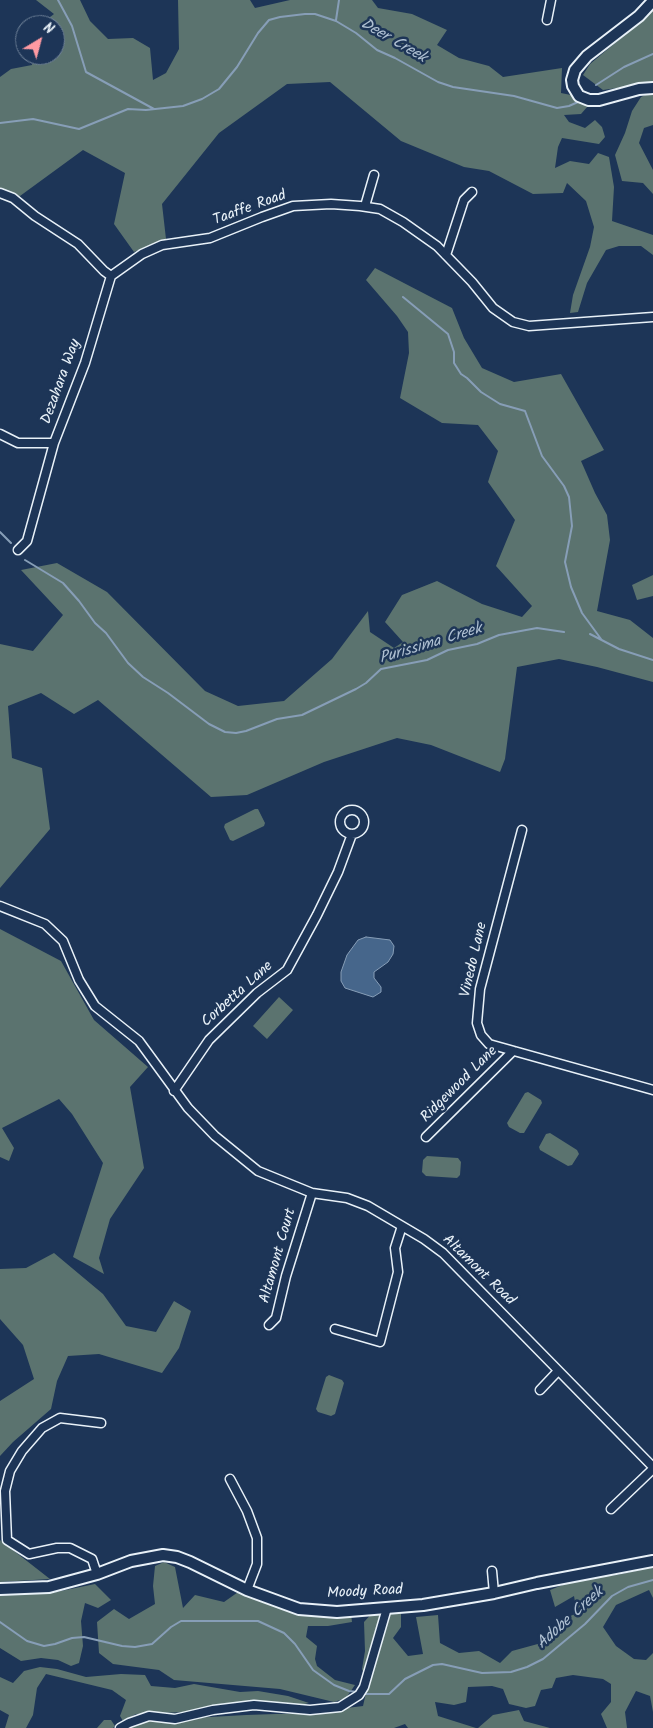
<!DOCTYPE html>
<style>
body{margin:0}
#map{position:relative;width:653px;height:1728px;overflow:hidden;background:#1d3557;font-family:Kalam,sans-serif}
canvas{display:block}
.north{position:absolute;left:15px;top:15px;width:50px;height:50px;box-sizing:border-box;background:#1d3557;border:1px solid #6e8097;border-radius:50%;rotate:37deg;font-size:14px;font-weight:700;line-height:20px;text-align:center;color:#e8f1f8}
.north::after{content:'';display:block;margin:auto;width:18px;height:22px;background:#ff9aa2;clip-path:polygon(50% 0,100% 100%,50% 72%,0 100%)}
</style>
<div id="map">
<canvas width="653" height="1728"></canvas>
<div class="north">N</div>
</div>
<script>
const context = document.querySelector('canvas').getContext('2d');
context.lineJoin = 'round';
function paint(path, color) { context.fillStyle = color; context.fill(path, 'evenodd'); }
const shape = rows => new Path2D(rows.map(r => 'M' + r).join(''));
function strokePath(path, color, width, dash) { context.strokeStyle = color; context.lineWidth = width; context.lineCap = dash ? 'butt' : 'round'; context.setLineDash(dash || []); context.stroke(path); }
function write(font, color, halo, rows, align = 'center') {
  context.font = font + ' Kalam,sans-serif'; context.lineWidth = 5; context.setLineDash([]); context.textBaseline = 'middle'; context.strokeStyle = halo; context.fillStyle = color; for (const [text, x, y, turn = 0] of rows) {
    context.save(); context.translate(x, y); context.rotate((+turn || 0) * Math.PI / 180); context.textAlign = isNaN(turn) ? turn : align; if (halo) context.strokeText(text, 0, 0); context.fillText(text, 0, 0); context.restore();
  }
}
const green = shape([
 [36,0,80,0,90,21,108,39,133,38,150,48,153,80,166,73,179,49,178,0,250,0,255,8,290,0,372,0,378,8,412,14,447,30,437,45,459,58,489,66,503,77,562,68,561,93,571,95,588,106,581,114,564,115,569,122,585,128,595,120,602,127,605,137,599,144,562,138,558,147,555,168,570,161,589,164,598,153,609,157,614,187,612,221,653,235,653,255,641,246,619,246,606,250,587,283,578,312,570,313,573,295,590,247,594,227,586,201,567,183,563,193,533,194,489,171,464,167,401,141,330,82,287,84,219,133,162,204,166,239,134,252,114,224,125,173,83,150,20,196,0,190,0,77,11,69,32,65,34,55,55,55,55,25,40,25,54,14],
 [653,7,653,83,603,90,583,75,590,64,633,28],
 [653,91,653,125,644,128,639,143,653,170,653,194,643,183,622,181,615,155,625,133,632,111,641,97],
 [375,268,452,308,464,338,482,368,514,382,561,374,604,450,581,461,595,493,607,515,610,540,597,611,630,620,653,638,653,682,597,667,559,659,517,667,505,759,500,772,431,745,397,738,324,762,247,795,211,797,98,700,74,714,41,693,8,706,12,758,42,768,50,829,0,888,0,644,33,651,63,615,21,570,57,563,107,592,205,691,238,706,284,701,332,659,368,611,370,632,394,648,403,642,385,622,402,595,437,581,482,604,522,617,532,606,496,566,515,520,488,482,498,451,478,425,442,423,400,398,409,353,408,332,397,316,366,280],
 [653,575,653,596,637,600,632,585],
 [255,809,258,809,265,823,264,826,233,841,230,840,224,827,225,824],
 [0,929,61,961,94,1020,148,1067,130,1087,144,1168,110,1219,99,1258,104,1274,73,1257,103,1163,72,1114,59,1099,2,1128,14,1148,9,1161,0,1157],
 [279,997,293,1010,267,1039,253,1026],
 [528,1092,541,1100,542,1103,524,1133,520,1133,509,1127,507,1123,525,1093],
 [550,1133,577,1150,579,1154,572,1165,568,1166,540,1150,539,1147,546,1134],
 [427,1156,458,1158,461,1162,460,1175,457,1178,426,1176,422,1172,423,1160],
 [54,1253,103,1294,126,1326,156,1332,174,1301,191,1311,179,1348,162,1373,99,1354,68,1356,57,1381,51,1409,13,1442,0,1456,0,1401,34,1379,23,1345,0,1319,0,1269,26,1268],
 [329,1375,342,1380,344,1383,335,1414,331,1416,318,1412,316,1409,326,1377],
 [0,1539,0,1540,50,1579,0,1582],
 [164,1562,175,1567,183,1608,195,1595,224,1602,241,1590,262,1598,351,1614,352,1622,328,1626,308,1626,306,1637,317,1646,315,1659,317,1666,335,1680,355,1685,346,1698,334,1702,280,1689,174,1680,159,1670,113,1664,99,1653,97,1622,114,1609,129,1619,155,1604,153,1586,155,1566],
 [653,1567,653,1598,649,1590,616,1605,603,1627,616,1646,634,1659,646,1660,653,1653,653,1712,650,1696,636,1691,625,1712,627,1728,607,1728,601,1714,611,1702,611,1684,603,1679,573,1675,556,1678,552,1688,541,1690,535,1706,526,1708,509,1704,503,1689,492,1686,468,1687,466,1702,454,1705,435,1702,438,1716,476,1728,408,1728,405,1724,394,1728,127,1728,138,1721,246,1715,306,1713,363,1706,368,1684,362,1669,365,1651,364,1622,376,1609,401,1614,401,1627,393,1638,408,1656,423,1654,416,1617,438,1615,440,1643,459,1653,479,1651,500,1663,512,1651,545,1642,561,1633,566,1618,577,1613,574,1596,555,1607,550,1590,565,1584,595,1577,617,1575],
 [95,1584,111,1600,98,1608,85,1603,81,1621,83,1646,79,1663,71,1666,58,1660,41,1658,21,1661,0,1648,0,1595,51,1593],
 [40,1667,57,1669,86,1677,121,1674,145,1675,151,1686,175,1688,194,1684,240,1692,258,1691,288,1696,309,1703,287,1708,255,1710,226,1703,186,1712,136,1714,123,1721,120,1716,126,1700,112,1690,46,1674,37,1688,33,1715,26,1728,5,1728,9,1715,0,1710,0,1677,13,1683,24,1671],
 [519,1710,524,1721,550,1728,478,1728,493,1715],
 [104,1720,111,1720,115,1726,113,1728,97,1728]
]);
const water = shape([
 [366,937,390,940,394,946,393,954,388,962,374,972,374,978,381,987,381,992,373,997,345,988,341,981,341,972,347,955,358,940,366,937]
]);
const stream = shape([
 [58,0,72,26,86,72,154,109],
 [336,20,339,0],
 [596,85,624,67,653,54],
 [0,123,33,119,79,129,128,109,146,110,183,106,202,99,219,89,237,67,258,33,269,20,280,17,305,14,315,14,336,21,356,33,377,50,395,58,438,82,453,87,514,96,557,108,569,106,578,102],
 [403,297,448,334,454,352,454,363,461,374,467,378,481,392,500,404,525,411,542,456,564,486,569,497,572,526,565,562,571,587,582,613,601,639],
 [0,532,11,543],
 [25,560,63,583,79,601,95,623,106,633,128,663,143,677,168,693,209,724,225,732,236,733,246,731,277,719,302,715,356,689,366,683,381,669,427,660,448,650,477,644,499,635,537,628,564,632],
 [590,634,619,649,653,660],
 [0,1622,27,1641,44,1646,55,1644,72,1638,84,1637,122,1646,135,1647,152,1644,171,1627,181,1621,258,1621,284,1633,295,1644,313,1670,334,1685,349,1691,358,1692],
 [364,1694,389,1694,405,1679,433,1665,442,1664,482,1673,511,1672,527,1667,543,1659,585,1624,612,1596,628,1587,653,1580]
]);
const minor = shape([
 [547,20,551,0],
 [0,193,13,198,35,216,78,244,104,271,111,276,142,254,162,245,210,238,262,217,293,206,331,204,360,206,380,209,403,222,437,246,472,282,493,308,513,322,529,326,653,317],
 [365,206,374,175],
 [446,255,464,200,472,192],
 [0,434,18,443,54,443,85,363,111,276],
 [18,550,27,541,54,443],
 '340 822a12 12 0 1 1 24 0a12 12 0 1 1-24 0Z',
 [522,830,480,989,477,1023,481,1035,489,1044,653,1090],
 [0,906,45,924,63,941,79,980,95,1006,139,1041,188,1108,215,1136,258,1171,312,1193,347,1198,368,1206,424,1239,443,1253,653,1467],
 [174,1091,209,1040,257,993,287,970,317,915,338,872,352,834],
 [426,1137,513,1051],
 [269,1325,276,1318,286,1276,312,1193],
 [335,1329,380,1342,398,1272,395,1248,402,1226],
 [540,1390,558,1371],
 [230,1479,247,1511,257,1538,257,1564,247,1590],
 [611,1509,653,1469],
 [492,1571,494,1593],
 [97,1574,92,1559,70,1548,57,1548,29,1554,7,1540,5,1491,10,1471,22,1451,42,1428,60,1418,101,1423],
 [120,1728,129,1723,149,1716,175,1719,213,1710,254,1705,310,1710,340,1707,359,1695,364,1687,387,1608]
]);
const tertiary = shape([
 [653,1,639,16,587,56,575,70,572,80,573,86,579,96,589,100,599,100,639,89,653,88],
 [0,1589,49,1587,97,1574,131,1561,163,1555,177,1557,190,1562,247,1590,299,1609,337,1612,423,1605,494,1593,537,1583,653,1561]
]);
const streetNames = [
 ["Taaffe Road",250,209,-20],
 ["Dezahara Way",62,382,-70],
 ["Vinedo Lane",475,960,-77],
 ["Corbetta Lane",238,995,-42],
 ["Ridgewood Lane",460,1085,-45],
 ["Altamont Court",279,1256,-74],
 ["Altamont Road",478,1271,44],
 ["Moody Road",365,1593,-3]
];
const waterNames = [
 ["Deer Creek",393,42,30],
 ["Purissima Creek",431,645,-17],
 ["Adobe Creek",571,1619,-42]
];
paint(green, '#5b736f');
paint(water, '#46668b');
strokePath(water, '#879eb7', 1);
strokePath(stream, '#879eb7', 2);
strokePath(minor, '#e8f1f8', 11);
strokePath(tertiary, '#e8f1f8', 14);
strokePath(minor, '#1d3557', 8);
strokePath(tertiary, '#1d3557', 10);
write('15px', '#e8f1f8', '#1d3557', streetNames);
write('italic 16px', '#afc0d2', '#1d3557', waterNames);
</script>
